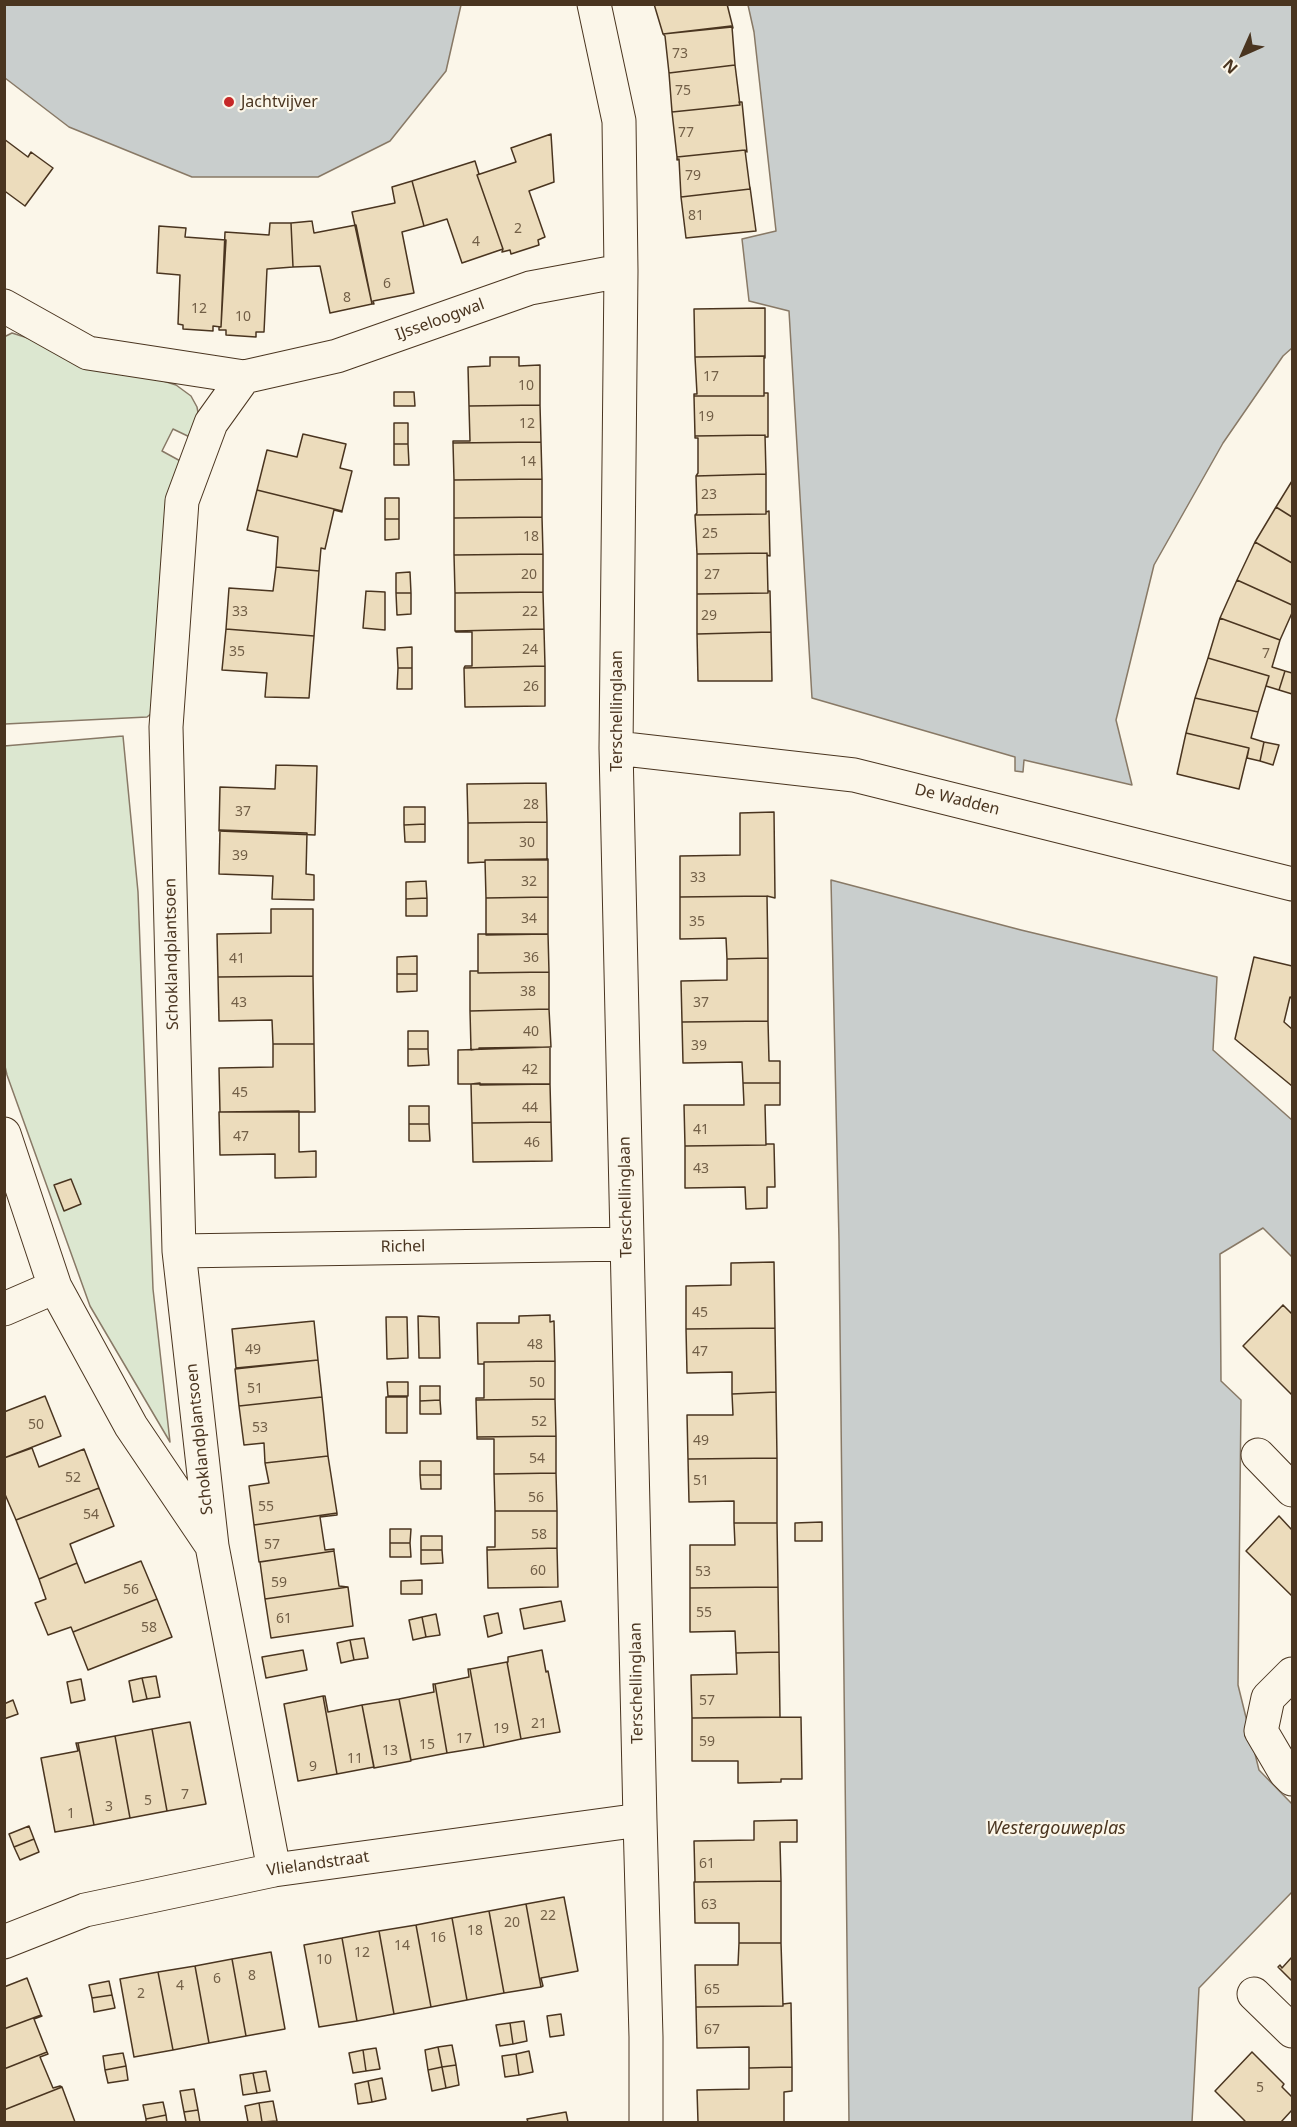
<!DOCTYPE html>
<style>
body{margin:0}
#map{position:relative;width:1297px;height:2127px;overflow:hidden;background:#fbf6e9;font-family:"Noto Sans",sans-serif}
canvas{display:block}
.frame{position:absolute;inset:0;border:6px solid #4a3520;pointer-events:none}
.north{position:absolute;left:1213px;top:24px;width:60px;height:60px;-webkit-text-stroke:4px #fbf6e9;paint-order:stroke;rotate:225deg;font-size:16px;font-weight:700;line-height:24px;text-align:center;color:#4a3520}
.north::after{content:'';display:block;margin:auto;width:21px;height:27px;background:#4a3520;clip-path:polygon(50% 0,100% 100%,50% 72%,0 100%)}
</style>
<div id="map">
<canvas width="1297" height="2127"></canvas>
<div class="frame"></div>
<div class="north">N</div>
</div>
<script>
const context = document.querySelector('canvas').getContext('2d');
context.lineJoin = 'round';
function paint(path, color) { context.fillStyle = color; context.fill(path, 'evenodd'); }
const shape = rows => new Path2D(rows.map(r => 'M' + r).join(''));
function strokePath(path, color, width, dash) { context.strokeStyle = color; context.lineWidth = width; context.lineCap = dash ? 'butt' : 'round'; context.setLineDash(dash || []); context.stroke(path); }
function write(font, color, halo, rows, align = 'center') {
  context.font = font + ' "Noto Sans",sans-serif'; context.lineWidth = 4.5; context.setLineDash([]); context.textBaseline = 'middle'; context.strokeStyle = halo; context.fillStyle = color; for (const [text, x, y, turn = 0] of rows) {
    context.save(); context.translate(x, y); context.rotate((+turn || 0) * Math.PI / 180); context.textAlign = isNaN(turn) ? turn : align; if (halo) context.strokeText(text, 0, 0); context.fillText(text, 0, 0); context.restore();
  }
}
const green = shape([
 [12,333,176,385,191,396,197,407,200,423,196,440,173,429,162,451,184,463,152,713,147,717,5,724,4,337,12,333],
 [123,736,138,892,153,1289,170,1442,90,1306,7,1075,4,1062,4,746,123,736]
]);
const water = shape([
 [4,5,5,4,461,5,446,71,390,141,318,177,192,177,69,127,5,78,4,5],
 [748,5,1292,5,1292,348,1283,356,1223,443,1154,565,1116,720,1132,785,1024,760,1023,772,1015,771,1015,757,812,698,789,311,749,301,742,239,776,231,754,32,748,5],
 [831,880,1021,930,1217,977,1213,1050,1292,1120,1292,1257,1263,1228,1220,1254,1221,1381,1241,1400,1238,1685,1259,1770,1292,1804,1292,1892,1199,1988,1192,2122,849,2122,839,1241,831,880]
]);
const building = shape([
 [654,4,727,4,733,28,731,26,663,34,654,4],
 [732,27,735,65,669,73,665,36,663,34,732,27],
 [735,65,740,105,672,112,669,73,735,65],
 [739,102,742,102,747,152,745,150,677,157,672,112,740,105,739,102],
 [551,134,554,182,529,191,545,237,538,240,539,245,511,254,510,250,502,252,503,249,477,175,516,162,511,148,551,134],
 [4,139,28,157,31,152,53,168,25,206,6,192,4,194,4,139],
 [745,150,750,189,681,197,679,159,677,160,677,157,745,150],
 [475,161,479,174,477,175,503,249,462,263,447,219,424,226,412,181,475,161],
 [412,181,424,226,402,232,414,293,373,301,374,304,372,304,352,212,395,203,392,187,412,181],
 [750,187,756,231,686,238,681,197,750,189,750,187],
 [312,221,314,233,356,225,372,304,330,313,320,266,293,267,291,223,312,221],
 [270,223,291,223,293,267,267,269,264,332,256,332,256,337,226,335,226,330,219,330,219,327,221,327,225,232,269,235,270,223],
 [159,226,186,228,185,237,226,240,221,327,213,326,213,331,183,329,183,325,178,324,180,275,157,273,159,226],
 [765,308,765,358,764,356,695,357,694,309,765,308],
 [764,356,764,396,694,396,694,394,697,394,695,357,764,356],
 [490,357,519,357,519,366,540,365,540,405,469,406,468,367,490,366,490,357],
 [394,392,414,392,415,406,394,406,394,392],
 [764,393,768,393,768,437,765,437,765,435,695,436,694,396,764,396,764,393],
 [540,405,541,442,453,443,453,441,470,441,469,406,540,405],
 [394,423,408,423,408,444,394,444,394,423],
 [303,434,346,444,340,468,352,471,342,511,257,490,267,450,297,457,303,434],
 [765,435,766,474,696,476,698,473,698,438,695,438,695,436,765,435],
 [541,442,542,479,454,480,453,443,541,442],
 [394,444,408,444,409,465,394,465,394,444],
 [766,472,766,514,695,515,697,513,696,476,766,474,766,472],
 [542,479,542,517,454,518,454,480,542,479],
 [1292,481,1292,517,1276,507,1292,481],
 [257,490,342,511,342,512,334,510,325,549,321,548,319,571,276,567,278,537,247,530,257,490],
 [385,498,399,498,399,519,385,519,385,498],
 [1276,507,1292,517,1292,563,1255,542,1276,507],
 [769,511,770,556,767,555,767,553,697,554,695,515,766,514,766,512,769,511],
 [542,517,543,554,454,555,454,518,542,517],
 [385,519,399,519,399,539,385,540,385,519],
 [1255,542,1292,563,1292,605,1237,580,1255,542],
 [767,553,768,593,697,594,697,554,767,553],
 [543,554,543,592,455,593,454,555,543,554],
 [276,567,319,571,314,636,226,629,229,588,273,591,276,567],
 [410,572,411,593,396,593,396,573,410,572],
 [1237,580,1292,605,1292,613,1280,640,1220,618,1237,580],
 [366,591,385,592,385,630,363,628,366,591],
 [768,591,770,591,771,632,697,634,697,594,768,593,768,591],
 [543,592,544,629,455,631,455,593,543,592],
 [396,593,411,593,411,614,397,615,396,593],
 [1220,618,1280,640,1272,667,1285,671,1279,690,1266,686,1269,676,1208,658,1220,618],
 [226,629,314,636,309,698,265,697,267,673,222,670,226,629],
 [544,629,545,666,464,668,465,666,472,666,472,632,456,632,455,631,544,629],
 [771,632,772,681,698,681,697,634,771,632],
 [412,647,412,668,398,668,397,648,412,647],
 [1208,658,1269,676,1258,712,1195,698,1208,658],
 [545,666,545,706,465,707,464,668,545,666],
 [398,668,412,668,412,689,397,689,398,668],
 [1285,671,1292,673,1292,694,1279,690,1285,671],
 [1195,698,1258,712,1251,738,1264,742,1260,761,1247,758,1249,748,1186,733,1195,698],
 [1186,733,1249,748,1239,789,1177,774,1186,733],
 [1264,742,1279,745,1273,765,1260,761,1264,742],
 [276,765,317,766,315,835,219,831,220,787,275,789,276,765],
 [546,783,547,822,468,823,467,784,546,783],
 [404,807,425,807,425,824,404,825,404,807],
 [774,812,775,898,767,896,680,897,680,856,740,855,740,813,774,812],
 [547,822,547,860,485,860,485,862,468,863,468,823,547,822],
 [425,824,425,842,405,842,404,825,425,824],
 [220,830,307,833,306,874,314,875,314,900,272,899,273,876,219,874,220,830],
 [548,859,548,897,486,898,485,860,548,859],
 [426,881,427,898,406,899,406,882,426,881],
 [767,896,768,958,727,959,726,938,680,939,680,897,767,896],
 [548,897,548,934,486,935,486,898,548,897],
 [427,898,427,916,406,916,406,899,427,898],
 [271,909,313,909,313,976,218,977,217,934,271,933,271,909],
 [478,934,548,934,549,972,478,973,478,934],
 [417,956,417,974,397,974,397,957,417,956],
 [1254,957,1292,966,1292,998,1290,997,1284,1022,1292,1029,1292,1086,1235,1039,1254,957],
 [768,958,768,1021,682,1022,681,981,727,980,727,959,768,958],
 [470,971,478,971,478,973,549,972,549,1009,470,1011,470,971],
 [397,974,417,974,417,991,397,992,397,974],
 [313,976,314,1044,273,1044,272,1020,219,1021,218,977,313,976],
 [549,1009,551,1047,479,1048,479,1049,471,1050,470,1011,549,1009],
 [768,1021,769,1061,780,1061,780,1083,743,1083,742,1062,683,1063,682,1022,768,1021],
 [408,1031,428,1031,428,1049,408,1049,408,1031],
 [273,1044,314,1044,315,1112,220,1112,219,1068,273,1067,273,1044],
 [550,1047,550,1084,458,1084,458,1050,550,1047],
 [408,1049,428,1049,429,1065,408,1066,408,1049],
 [480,1083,480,1085,550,1084,551,1122,472,1123,471,1084,480,1083],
 [743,1083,780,1083,780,1105,765,1105,766,1145,685,1146,684,1105,744,1105,743,1083],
 [409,1106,429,1106,429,1124,409,1124,409,1106],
 [299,1111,299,1152,316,1151,316,1177,275,1178,275,1154,220,1155,219,1112,299,1111],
 [551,1122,552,1161,473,1162,472,1123,551,1122],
 [409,1124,429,1124,430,1141,409,1141,409,1124],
 [766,1144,774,1144,775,1187,767,1187,767,1208,746,1209,745,1187,685,1188,685,1146,766,1145,766,1144],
 [71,1179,81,1204,64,1211,54,1185,71,1179],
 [774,1262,775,1328,686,1329,686,1286,731,1285,731,1263,774,1262],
 [1283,1305,1292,1314,1292,1395,1243,1346,1283,1305],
 [550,1315,550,1322,554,1321,555,1361,484,1362,484,1364,478,1364,477,1323,519,1323,519,1316,550,1315],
 [418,1316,439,1317,440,1358,419,1358,418,1316],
 [386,1317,407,1317,408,1358,387,1359,386,1317],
 [314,1321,318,1360,236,1368,232,1329,314,1321],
 [775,1328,776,1392,732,1394,732,1372,687,1373,686,1329,775,1328],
 [318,1360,322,1397,239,1406,235,1369,318,1360],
 [555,1361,555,1399,476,1400,476,1398,484,1398,484,1362,555,1361],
 [387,1382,408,1382,408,1396,388,1396,387,1382],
 [420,1386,440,1386,440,1400,420,1401,420,1386],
 [776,1392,777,1458,688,1459,687,1415,733,1415,732,1394,776,1392],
 [45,1396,61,1436,4,1458,4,1412,45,1396],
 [322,1397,328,1456,265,1463,264,1443,244,1445,239,1406,322,1397],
 [386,1397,407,1397,407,1433,386,1433,386,1397],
 [555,1399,556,1436,477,1437,476,1400,555,1399],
 [440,1400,441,1414,420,1414,420,1401,440,1400],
 [556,1436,556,1473,494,1474,494,1439,477,1439,477,1437,556,1436],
 [32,1448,39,1467,84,1449,99,1488,16,1520,4,1492,4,1458,32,1448],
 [328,1456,337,1513,254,1525,249,1486,269,1483,265,1463,328,1456],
 [777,1458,777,1523,734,1523,734,1501,689,1502,688,1459,777,1458],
 [420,1461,441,1461,441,1475,420,1475,420,1461],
 [556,1473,557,1511,495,1511,494,1474,556,1473],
 [420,1475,441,1475,441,1489,421,1489,420,1475],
 [99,1488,114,1526,70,1544,77,1563,39,1579,16,1520,99,1488],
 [495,1511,557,1511,557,1548,487,1550,487,1547,495,1547,495,1511],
 [337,1513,337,1515,320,1517,325,1550,334,1549,334,1551,259,1562,254,1525,337,1513],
 [1279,1516,1292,1530,1292,1596,1246,1551,1279,1516],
 [822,1522,822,1541,795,1541,795,1523,822,1522],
 [734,1523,777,1523,778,1587,690,1588,690,1545,735,1545,734,1523],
 [390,1529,411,1529,410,1543,390,1543,390,1529],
 [421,1536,442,1536,442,1550,421,1550,421,1536],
 [390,1543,410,1543,411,1557,390,1557,390,1543],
 [557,1548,558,1587,488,1588,487,1550,557,1548],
 [421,1550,442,1550,443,1563,421,1564,421,1550],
 [334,1551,339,1586,348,1587,265,1599,260,1562,334,1551],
 [141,1561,157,1599,73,1632,71,1627,48,1635,35,1603,46,1599,39,1579,77,1563,85,1583,141,1561],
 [422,1580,422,1594,401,1594,401,1581,422,1580],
 [348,1587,353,1626,271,1638,265,1599,348,1587],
 [778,1587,779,1652,736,1653,735,1631,690,1632,690,1588,778,1587],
 [157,1599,172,1637,88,1670,73,1632,157,1599],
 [561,1601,565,1621,524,1629,520,1609,561,1601],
 [498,1613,502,1633,488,1637,484,1616,498,1613],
 [436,1614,440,1635,426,1637,422,1617,436,1614],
 [422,1617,426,1637,413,1640,409,1620,422,1617],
 [364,1638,368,1658,354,1660,350,1640,364,1638],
 [350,1640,354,1660,341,1663,337,1643,350,1640],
 [303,1650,307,1670,266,1678,262,1657,303,1650],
 [542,1650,546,1672,548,1671,560,1732,521,1739,507,1662,508,1662,508,1657,542,1650],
 [779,1652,780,1717,692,1718,691,1675,737,1674,736,1653,779,1652],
 [507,1662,521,1739,484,1747,470,1669,507,1662],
 [468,1669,470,1669,484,1747,447,1753,435,1684,469,1677,468,1669],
 [156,1676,160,1697,147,1699,142,1678,156,1676],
 [142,1678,147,1699,133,1702,129,1681,142,1678],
 [81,1679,85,1700,71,1703,67,1682,81,1679],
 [433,1684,435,1684,447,1753,411,1760,399,1699,434,1692,433,1684],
 [323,1696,337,1774,298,1781,284,1704,323,1696],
 [323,1696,325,1696,328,1712,362,1705,374,1767,337,1774,323,1696],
 [399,1699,411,1761,374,1768,362,1705,399,1699],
 [13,1700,18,1714,4,1719,4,1704,13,1700],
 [801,1717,802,1779,781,1779,781,1782,738,1783,738,1761,692,1761,692,1718,801,1717],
 [190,1722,206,1804,167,1811,152,1729,190,1722],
 [152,1729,167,1811,130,1818,115,1736,152,1729],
 [115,1736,130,1818,94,1825,78,1743,115,1736],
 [76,1743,78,1743,94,1825,55,1832,41,1758,78,1751,76,1743],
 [797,1820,797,1842,780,1842,781,1881,695,1882,694,1841,754,1840,754,1821,797,1820],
 [29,1826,34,1839,14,1847,9,1834,29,1826],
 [34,1839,39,1852,20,1860,14,1847,34,1839],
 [781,1881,781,1943,739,1943,739,1923,695,1923,694,1882,781,1881],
 [564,1897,578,1971,541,1978,543,1986,541,1987,526,1904,564,1897],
 [526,1904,541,1987,504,1993,489,1911,526,1904],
 [489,1911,504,1993,467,2000,452,1918,489,1911],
 [452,1918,467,2000,431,2007,416,1925,452,1918],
 [416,1925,431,2007,394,2014,379,1931,416,1925],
 [379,1931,394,2014,357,2021,342,1938,379,1931],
 [342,1938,357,2021,319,2027,304,1945,342,1938],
 [739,1943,781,1943,783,2006,696,2007,695,1965,738,1965,739,1943],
 [271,1952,285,2029,246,2036,232,1959,271,1952],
 [1292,1957,1292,1981,1278,1967,1280,1965,1282,1968,1292,1957],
 [232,1959,246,2036,209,2043,195,1966,232,1959],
 [195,1966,209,2043,173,2050,158,1972,195,1966],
 [158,1972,173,2050,134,2057,120,1979,158,1972],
 [27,1978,41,2015,4,2029,4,1987,27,1978],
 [109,1981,112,1995,92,1998,89,1985,109,1981],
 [112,1995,115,2008,94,2012,92,1998,112,1995],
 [791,2003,792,2067,749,2068,749,2047,697,2048,696,2007,783,2006,783,2004,791,2003],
 [561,2014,564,2035,550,2037,547,2016,561,2014],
 [41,2015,42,2016,34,2019,47,2052,4,2069,4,2029,41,2015],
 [524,2021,527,2041,513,2044,510,2023,524,2021],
 [510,2023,513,2044,500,2046,496,2025,510,2023],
 [452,2045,456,2065,442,2067,438,2047,452,2045],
 [438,2047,442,2067,428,2070,425,2050,438,2047],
 [376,2048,380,2069,366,2071,363,2050,376,2048],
 [363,2050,366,2071,353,2073,349,2053,363,2050],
 [529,2051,533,2072,519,2075,516,2054,529,2051],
 [47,2052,48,2054,40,2057,53,2088,60,2086,62,2087,4,2110,4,2069,47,2052],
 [1252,2052,1284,2084,1282,2087,1292,2097,1292,2110,1281,2122,1243,2122,1245,2121,1215,2091,1252,2052],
 [123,2053,126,2066,105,2070,103,2056,123,2053],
 [516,2054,519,2075,505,2077,502,2056,516,2054],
 [456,2065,459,2085,446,2088,442,2067,456,2065],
 [126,2066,128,2080,108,2083,105,2070,126,2066],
 [442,2067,446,2088,432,2091,428,2070,442,2067],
 [792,2067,792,2091,784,2092,784,2122,698,2122,697,2090,749,2089,749,2068,792,2067],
 [266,2071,270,2091,257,2093,253,2073,266,2071],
 [253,2073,257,2093,243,2095,240,2075,253,2073],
 [382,2078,386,2099,372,2102,368,2081,382,2078],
 [368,2081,372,2102,358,2104,355,2084,368,2081],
 [62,2087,75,2122,4,2122,4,2110,62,2087],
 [194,2089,198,2110,184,2112,180,2091,194,2089],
 [273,2101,277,2121,262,2122,259,2103,273,2101],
 [163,2102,166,2115,146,2119,143,2105,163,2102],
 [259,2103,262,2122,248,2122,245,2106,259,2103],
 [198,2110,200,2122,186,2122,184,2112,198,2110],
 [566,2112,568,2122,528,2122,527,2119,566,2112],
 [166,2115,167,2122,146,2122,146,2119,166,2115]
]);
const minor = shape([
 [621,271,616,748,640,1820,646,2037,646,2122],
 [4,306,88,353,244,377,337,356,530,288,621,271,619,121,594,4],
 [616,748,854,775,1292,884],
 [4,1134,55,1287,131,1426,212,1546,274,1870],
 [179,1251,627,1244],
 [4,1309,55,1287],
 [1258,1455,1292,1490],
 [212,1546,179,1251,166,727,182,501,211,423,244,377],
 [1292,1674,1268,1698,1261,1731,1285,1772,1292,1779],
 [4,1942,85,1910,274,1870,640,1820],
 [1254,1994,1292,2031]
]);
const markers = [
 [229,102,6,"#c62828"]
];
const numberNames = [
 ["73",680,54],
 ["75",683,91],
 ["77",686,133],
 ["79",693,176],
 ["81",696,216],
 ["2",518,229],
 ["4",476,242],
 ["6",387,284],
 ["8",347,298],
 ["12",199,309],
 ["10",243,317],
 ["17",711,377],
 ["10",526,386],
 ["19",706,417],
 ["12",527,424],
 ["14",528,462],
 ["23",709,495],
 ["25",710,534],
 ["18",531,537],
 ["20",529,575],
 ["27",712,575],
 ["33",240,612],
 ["22",530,612],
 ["29",709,616],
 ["24",530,650],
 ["35",237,652],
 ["7",1266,654],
 ["26",531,687],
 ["28",531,805],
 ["37",243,812],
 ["30",527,843],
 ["39",240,856],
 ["33",698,878],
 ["32",529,882],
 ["34",529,919],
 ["35",697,922],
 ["36",531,958],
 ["41",237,959],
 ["38",528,992],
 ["43",239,1003],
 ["37",701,1003],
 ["40",531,1032],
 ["39",699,1046],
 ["42",530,1070],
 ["45",240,1093],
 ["44",530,1108],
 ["41",701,1130],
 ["47",241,1137],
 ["46",532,1143],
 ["43",701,1169],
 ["45",700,1313],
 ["48",535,1345],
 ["49",253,1350],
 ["47",700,1352],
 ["50",537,1383],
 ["51",255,1389],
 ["52",539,1422],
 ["50",36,1425],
 ["53",260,1428],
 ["49",701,1441],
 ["54",537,1459],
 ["52",73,1478],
 ["51",701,1481],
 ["56",536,1498],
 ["55",266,1507],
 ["54",91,1515],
 ["58",539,1535],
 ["57",272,1545],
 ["60",538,1571],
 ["53",703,1572],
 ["59",279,1583],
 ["56",131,1590],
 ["55",704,1613],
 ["61",284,1619],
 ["58",149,1628],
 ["57",707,1701],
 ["21",539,1724],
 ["19",501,1729],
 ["17",464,1739],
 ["59",707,1742],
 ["15",427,1745],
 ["13",390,1751],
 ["11",355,1759],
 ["9",313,1767],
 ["7",185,1795],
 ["5",148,1801],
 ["3",109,1807],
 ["1",71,1814],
 ["61",707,1864],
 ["63",709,1905],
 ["22",548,1916],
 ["20",512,1923],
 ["18",475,1931],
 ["16",438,1938],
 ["14",402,1946],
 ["12",362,1953],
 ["10",324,1960],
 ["8",252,1976],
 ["6",217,1979],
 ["4",180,1986],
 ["65",712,1990],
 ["2",141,1994],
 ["67",712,2030],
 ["5",1260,2088]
];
const poiNames = [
 ["Jachtvijver",241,102]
];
const streetNames = [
 ["IJsseloogwal",440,320,-20],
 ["Terschellinglaan",617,711,-90],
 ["De Wadden",957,800,14],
 ["Schoklandplantsoen",172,954,-91],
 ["Terschellinglaan",626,1197,-91],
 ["Richel",403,1247,-1],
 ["Schoklandplantsoen",200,1439,-96],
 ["Terschellinglaan",637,1683,-91],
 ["Vlielandstraat",318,1864,-8]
];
const waterNames = [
 ["Westergouweplas",1056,1829]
];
paint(green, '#dce7d0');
strokePath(green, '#887966', 1.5);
paint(water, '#c9cecd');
strokePath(water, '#887966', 1.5);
paint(building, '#ecdcbc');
strokePath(building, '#4a3520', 1.5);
strokePath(minor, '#4a3520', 35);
strokePath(minor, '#fbf6e9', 33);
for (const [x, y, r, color] of markers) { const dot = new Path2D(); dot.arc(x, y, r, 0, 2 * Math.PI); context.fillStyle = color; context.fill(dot); strokePath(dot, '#fbf6e9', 2); }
write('14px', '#725f47', null, numberNames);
write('16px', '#4a3520', '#fbf6e9', poiNames, 'left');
write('16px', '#4a3520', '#fbf6e9', streetNames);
write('italic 18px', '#4a3520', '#fbf6e9', waterNames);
</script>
